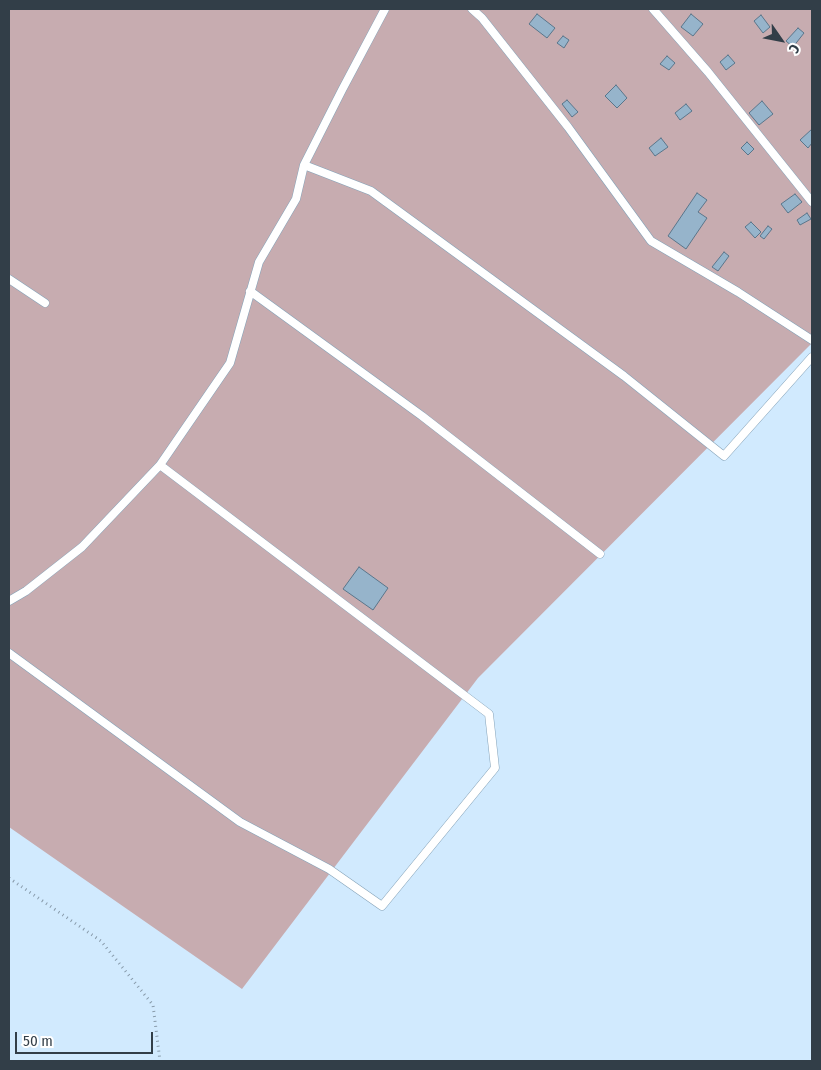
<!DOCTYPE html>
<meta charset="utf-8">
<style>
body{margin:0}
#map{position:relative;width:821px;height:1070px;overflow:hidden;background:#d1eafe;font-family:"Fira Sans Condensed",sans-serif}
canvas{display:block}
.frame{position:absolute;inset:0;border:10px solid #323e48;pointer-events:none}
.north{position:absolute;left:756px;top:15px;width:50px;height:50px;-webkit-text-stroke:4px #fff;paint-order:stroke;rotate:123deg;font-size:14px;font-weight:700;line-height:20px;text-align:center;color:#323e48}
.north::after{content:'';display:block;margin:auto;width:18px;height:22px;background:#323e48;clip-path:polygon(50% 0,100% 100%,50% 72%,0 100%)}
.scale{position:absolute;left:15px;top:1032px;width:138px;height:22px;box-sizing:border-box;border:2px solid #323e48;border-top:0;padding-left:6px;font-size:15px;line-height:18px;white-space:nowrap;color:#323e48;-webkit-text-stroke:4px #fff;paint-order:stroke}
</style>
<div id="map">
<canvas width="821" height="1070"></canvas>
<div class="frame"></div>
<div class="north">С</div>
<div class="scale">50 m</div>
</div>
<script>
const context = document.querySelector('canvas').getContext('2d');
context.lineJoin = 'round';
function paint(path, color) { context.fillStyle = color; context.fill(path, 'evenodd'); }
const shape = rows => new Path2D(rows.map(r => 'M' + r).join(''));
function strokePath(path, color, width, dash) { context.strokeStyle = color; context.lineWidth = width; context.lineCap = dash ? 'butt' : 'round'; context.setLineDash(dash || []); context.stroke(path); }
const green = shape([
 [9,9,812,9,812,343,478,678,242,989,9,827]
]);
const building = shape([
 [537,14,555,28,547,38,529,24,537,14],
 [691,14,703,24,693,36,681,27,691,14],
 [761,15,770,27,763,33,754,21,761,15],
 [798,28,804,33,793,47,786,41,798,28],
 [563,36,569,40,564,48,557,43,563,36],
 [728,55,735,63,726,70,720,62,728,55],
 [667,56,675,63,669,70,660,64,667,56],
 [616,85,627,98,617,108,605,96,616,85],
 [567,100,578,112,572,117,562,104,567,100],
 [762,101,773,114,759,125,749,113,762,101],
 [686,104,692,111,680,120,675,113,686,104],
 [812,129,812,143,808,148,800,140,812,129],
 [661,138,668,147,655,156,649,148,661,138],
 [747,142,754,149,748,155,741,148,747,142],
 [697,193,707,200,698,212,707,218,686,249,668,236,697,193],
 [795,194,802,202,788,213,781,204,795,194],
 [807,213,811,219,800,225,797,220,807,213],
 [751,222,761,232,755,238,745,227,751,222],
 [768,226,772,229,764,239,760,236,768,226],
 [724,252,729,256,718,271,712,267,724,252],
 [359,567,388,588,373,610,343,589,359,567]
]);
const path = shape([
 [9,878,101,941,153,1005,160,1061]
]);
const lane = shape([
 [472,9,482,18,568,127,651,241,738,292,812,340],
 [653,9,708,72,812,202],
 [304,165,371,191,624,376,724,456,812,357],
 [9,279,45,303],
 [250,291,422,416,600,554],
 [9,601,26,591,82,547,160,465,230,363,259,262,296,199,304,165,342,90,385,9],
 [9,653,240,822,329,869,382,906,495,768,489,714,160,465]
]);
paint(green, '#c7acb0');
paint(building, '#96b4cb');
strokePath(building, '#5a768b', 1);
strokePath(lane, '#84a2b8', 9);
strokePath(path, '#889bab', 3, [1, 4]);
strokePath(lane, '#fff', 8);
</script>
